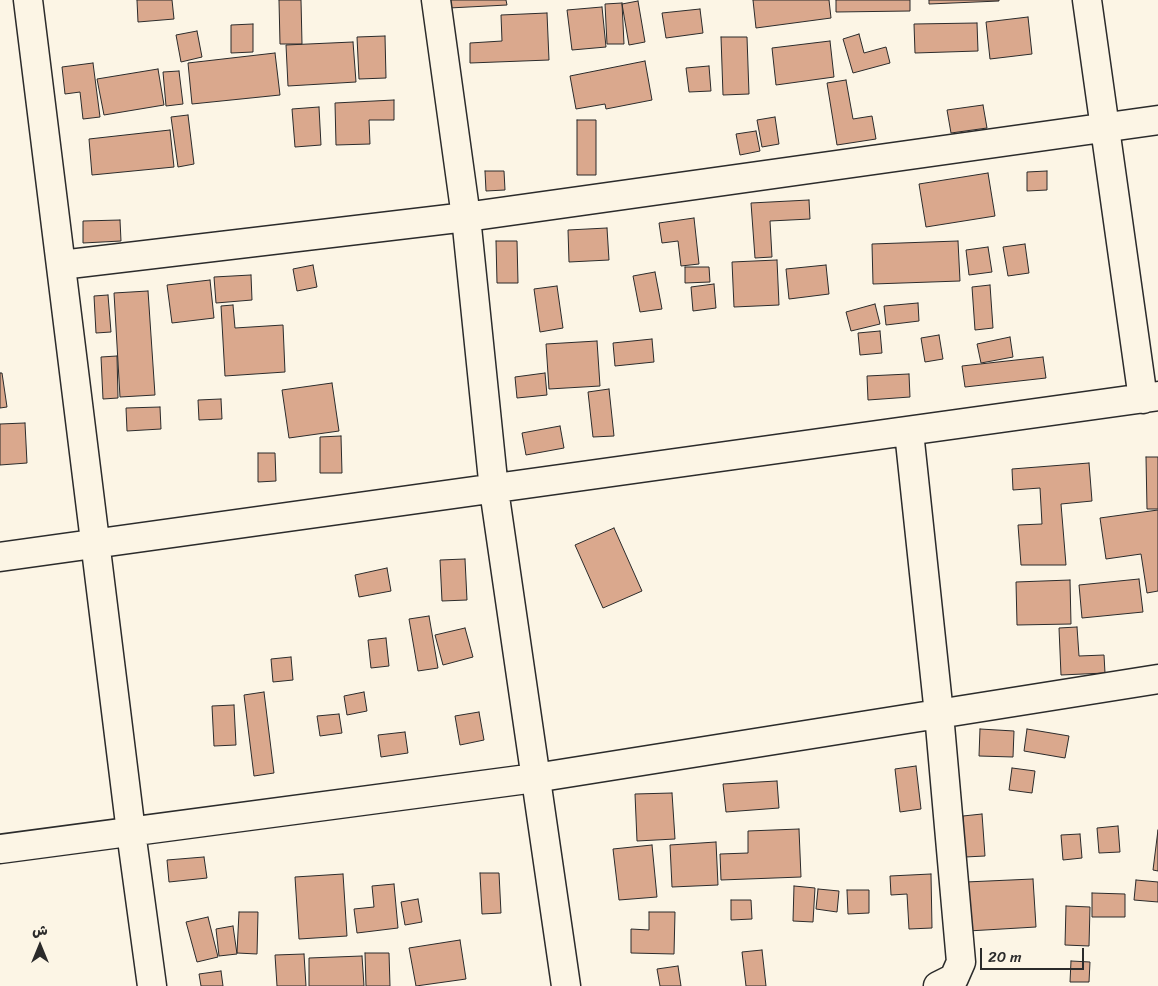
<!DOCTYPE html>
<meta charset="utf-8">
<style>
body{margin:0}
#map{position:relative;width:1158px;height:986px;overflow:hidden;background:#fcf5e5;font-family:Sriracha,"Playpen Sans Arabic",sans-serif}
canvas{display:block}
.north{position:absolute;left:15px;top:921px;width:50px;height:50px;-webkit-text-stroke:4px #fcf5e5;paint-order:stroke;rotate:0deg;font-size:14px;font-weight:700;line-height:20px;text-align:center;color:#2b2b2b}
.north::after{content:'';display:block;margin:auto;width:18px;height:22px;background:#2b2b2b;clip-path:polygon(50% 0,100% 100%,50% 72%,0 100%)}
.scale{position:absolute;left:980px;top:948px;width:104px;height:22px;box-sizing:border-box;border:2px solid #2b2b2b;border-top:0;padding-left:6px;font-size:15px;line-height:18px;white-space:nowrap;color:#2b2b2b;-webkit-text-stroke:4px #fcf5e5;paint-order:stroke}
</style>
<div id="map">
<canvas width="1158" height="986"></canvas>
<div class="north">ش</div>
<div class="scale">20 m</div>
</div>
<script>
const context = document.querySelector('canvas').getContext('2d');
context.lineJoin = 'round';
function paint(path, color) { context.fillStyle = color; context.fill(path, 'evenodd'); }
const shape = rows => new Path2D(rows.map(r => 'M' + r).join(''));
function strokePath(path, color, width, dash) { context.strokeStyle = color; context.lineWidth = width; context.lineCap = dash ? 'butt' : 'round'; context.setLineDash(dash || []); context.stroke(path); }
const building = shape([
 [137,0,172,0,174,19,138,22,137,0],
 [279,0,301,0,302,44,280,44,279,0],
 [449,0,506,0,507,5,449,8,449,0],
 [753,0,829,0,831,18,756,28,753,0],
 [836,0,910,0,910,11,836,12,836,0],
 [929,0,999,0,999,1,929,4,929,0],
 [638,1,645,42,629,45,622,4,638,1],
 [622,3,624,44,607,44,605,4,622,3],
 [602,7,606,47,572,50,567,10,602,7],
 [700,9,703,33,666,38,662,13,700,9],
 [547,13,549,60,470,63,470,43,502,41,501,15,547,13],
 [1028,17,1032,54,990,59,986,22,1028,17],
 [977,23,978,51,915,53,914,24,977,23],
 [253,24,253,52,231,53,231,25,253,24],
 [197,31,202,57,181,62,176,35,197,31],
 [859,34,864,53,886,47,890,63,853,73,843,39,859,34],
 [385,36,386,78,359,79,357,37,385,36],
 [721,37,747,37,749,94,723,95,721,37],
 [830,41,834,77,776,85,772,48,830,41],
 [353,42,356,82,288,86,286,45,353,42],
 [275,53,280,95,192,104,188,63,275,53],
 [645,61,652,100,606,109,605,104,576,109,570,76,645,61],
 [93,63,100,117,83,119,80,92,65,94,62,67,93,63],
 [709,66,711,91,689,92,686,68,709,66],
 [158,69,164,105,104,115,97,79,158,69],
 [179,71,183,104,166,106,163,72,179,71],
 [846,80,853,119,872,116,876,139,837,145,827,83,846,80],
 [394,100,394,120,369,120,370,144,336,145,335,103,394,100],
 [983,105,987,128,951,133,947,110,983,105],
 [319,107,321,145,295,147,292,109,319,107],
 [188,115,194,164,178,167,171,117,188,115],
 [775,117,779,144,762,147,757,120,775,117],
 [577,120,596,120,596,175,577,175,577,120],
 [170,130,174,167,92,175,89,139,170,130],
 [756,131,760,151,740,155,736,134,756,131],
 [485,171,504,171,505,190,486,191,485,171],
 [1047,171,1047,190,1027,191,1027,172,1047,171],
 [988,173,995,216,926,227,919,184,988,173],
 [809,200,810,219,770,221,772,257,755,258,751,203,809,200],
 [694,218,699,264,681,266,678,241,662,243,659,223,694,218],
 [120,220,121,241,83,243,83,221,120,220],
 [607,228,609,260,569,262,568,230,607,228],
 [496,241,517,241,518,283,497,283,496,241],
 [958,241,960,281,873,284,872,244,958,241],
 [1025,244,1029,273,1008,276,1003,247,1025,244],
 [988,247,992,272,969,275,966,250,988,247],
 [777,260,779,305,734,307,732,262,777,260],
 [313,265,317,287,297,291,293,269,313,265],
 [826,265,829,294,789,299,786,269,826,265],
 [685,267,709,267,710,282,685,283,685,267],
 [655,272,662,309,640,312,633,276,655,272],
 [251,275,252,300,216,303,214,277,251,275],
 [210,280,214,318,172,323,167,285,210,280],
 [714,284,716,308,693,311,691,287,714,284],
 [990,285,993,328,975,330,972,287,990,285],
 [557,286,563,328,540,332,534,289,557,286],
 [148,291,155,395,120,397,114,293,148,291],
 [108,295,111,332,96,333,94,296,108,295],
 [918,303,919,321,886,325,884,306,918,303],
 [875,304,880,324,851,331,846,312,875,304],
 [233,305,235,328,283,325,285,372,225,376,221,306,233,305],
 [880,331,882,353,860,355,858,333,880,331],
 [939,335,943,359,925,362,921,338,939,335],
 [1010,337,1013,357,981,363,977,344,1010,337],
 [652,339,654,362,615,366,613,343,652,339],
 [597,341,600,386,549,389,546,344,597,341],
 [117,356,118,398,103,399,101,357,117,356],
 [1043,357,1046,378,965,387,962,366,1043,357],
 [0,373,2,373,7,407,0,408,0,373],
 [545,373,547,395,517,398,515,377,545,373],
 [909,374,910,397,868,400,867,376,909,374],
 [332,383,339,431,289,438,282,390,332,383],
 [609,389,614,436,593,437,588,392,609,389],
 [221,399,222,419,199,420,198,400,221,399],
 [160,407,161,429,127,431,126,408,160,407],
 [25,423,27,463,0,465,0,424,25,423],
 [560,426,564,448,526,455,522,433,560,426],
 [341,436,342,473,320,473,320,437,341,436],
 [258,453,275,453,276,481,258,482,258,453],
 [1146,457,1158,457,1158,509,1147,509,1146,457],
 [1089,463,1092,501,1061,504,1066,565,1021,565,1018,525,1042,524,1040,488,1013,490,1012,469,1089,463],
 [1158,510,1158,591,1147,593,1141,554,1106,559,1100,518,1158,510],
 [614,528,642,591,603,608,575,545,614,528],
 [465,559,467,600,442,601,440,560,465,559],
 [387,568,391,591,359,597,355,575,387,568],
 [1139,579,1143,612,1082,618,1079,585,1139,579],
 [1070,580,1071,624,1017,625,1016,582,1070,580],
 [429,616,438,668,418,671,409,619,429,616],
 [1077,627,1079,656,1104,655,1105,673,1061,675,1059,628,1077,627],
 [465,628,473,657,443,665,435,635,465,628],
 [386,638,389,666,371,668,368,640,386,638],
 [291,657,293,680,273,682,271,659,291,657],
 [264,692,274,773,254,776,244,695,264,692],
 [364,692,367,711,347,715,344,696,364,692],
 [234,705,236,745,214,746,212,706,234,705],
 [479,712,484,740,460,745,455,716,479,712],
 [339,714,342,733,320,736,317,716,339,714],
 [980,729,1014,731,1013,757,979,756,980,729],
 [1027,729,1069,736,1065,758,1024,751,1027,729],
 [405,732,408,753,381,757,378,735,405,732],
 [916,766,921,809,900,812,895,769,916,766],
 [1012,768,1035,771,1032,793,1009,790,1012,768],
 [777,781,779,808,726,812,723,784,777,781],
 [672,793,675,839,637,841,635,794,672,793],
 [982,814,985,856,965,857,963,816,982,814],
 [1118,826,1120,852,1099,853,1097,828,1118,826],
 [799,829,801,877,721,880,720,854,748,853,748,831,799,829],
 [1158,830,1158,871,1153,870,1158,830],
 [1080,834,1082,858,1063,860,1061,835,1080,834],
 [716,842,718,885,672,887,670,845,716,842],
 [652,845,657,897,619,900,613,849,652,845],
 [204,857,207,878,169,882,167,860,204,857],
 [480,873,499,873,501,913,482,914,480,873],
 [343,874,347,936,299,939,295,877,343,874],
 [931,874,932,928,909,929,907,894,891,895,890,876,931,874],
 [1033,879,1036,927,968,931,966,882,1033,879],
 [1136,880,1158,882,1158,902,1134,900,1136,880],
 [394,884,398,928,357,933,354,909,374,907,372,886,394,884],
 [794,886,815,888,813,922,793,921,794,886],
 [818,889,839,891,837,912,816,909,818,889],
 [847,890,869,890,869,913,848,914,847,890],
 [1092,893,1125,894,1125,917,1092,917,1092,893],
 [418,899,422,922,405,925,401,902,418,899],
 [731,900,751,900,752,919,731,920,731,900],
 [1066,906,1090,907,1089,946,1065,945,1066,906],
 [239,912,258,912,257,954,237,953,239,912],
 [649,912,675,912,674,954,631,953,631,929,649,930,649,912],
 [208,917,218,957,197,962,186,922,208,917],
 [233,926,237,954,219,956,216,929,233,926],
 [460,940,466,979,416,986,409,948,460,940],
 [762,950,766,986,746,986,742,952,762,950],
 [365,953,389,953,390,986,366,986,365,953],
 [304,954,306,986,277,986,275,955,304,954],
 [362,956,364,986,309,986,309,958,362,956],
 [1071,961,1090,962,1089,982,1070,982,1071,961],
 [678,966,681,986,660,986,657,969,678,966],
 [221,971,223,986,201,986,199,974,221,971]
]);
const minor = shape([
 [28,0,131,832,152,986],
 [436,0,466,217,494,490,566,986],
 [1087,0,1143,399],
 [61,265,466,217,1158,120],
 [909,432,939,714,961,962,954,978,938,986],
 [0,557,1158,396],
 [0,849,535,778,1158,679]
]);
paint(building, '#daa88d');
strokePath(building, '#2b2b2b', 1);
strokePath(minor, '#2b2b2b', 31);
strokePath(minor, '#fcf5e5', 28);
</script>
